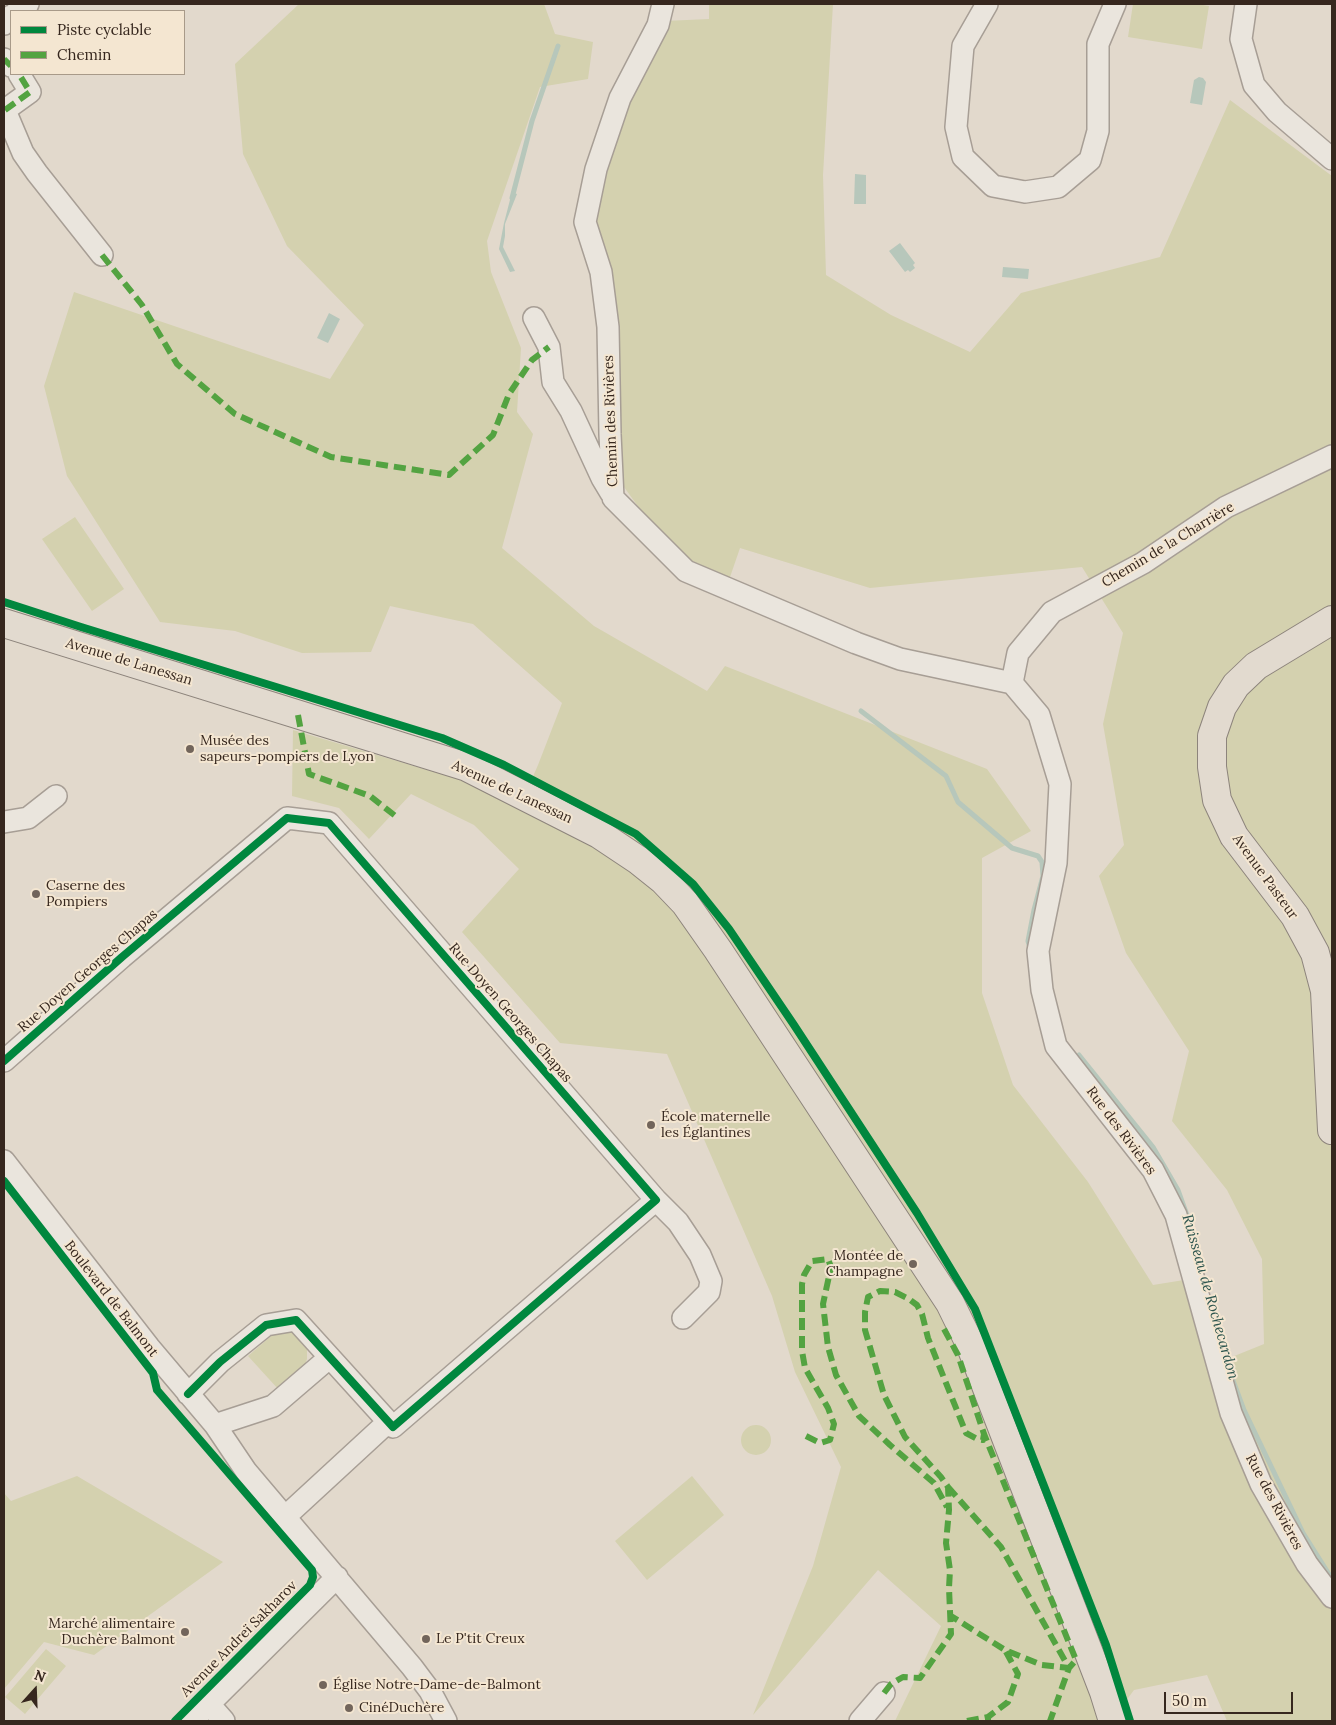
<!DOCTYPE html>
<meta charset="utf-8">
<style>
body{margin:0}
#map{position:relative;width:1336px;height:1725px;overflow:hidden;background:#e2d9cc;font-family:Lora,serif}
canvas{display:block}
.frame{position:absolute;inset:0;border:5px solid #36271e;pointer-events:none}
.legend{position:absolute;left:10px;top:10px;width:175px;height:65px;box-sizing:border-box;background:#f4e6d1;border:1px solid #a89a89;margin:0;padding:6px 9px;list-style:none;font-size:15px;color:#36271e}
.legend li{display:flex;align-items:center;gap:10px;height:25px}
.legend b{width:25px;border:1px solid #a89a89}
.north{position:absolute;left:10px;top:1665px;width:50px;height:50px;-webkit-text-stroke:4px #f4e6d1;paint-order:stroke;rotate:20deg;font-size:14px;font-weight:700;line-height:20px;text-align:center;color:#36271e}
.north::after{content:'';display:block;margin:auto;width:18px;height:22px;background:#36271e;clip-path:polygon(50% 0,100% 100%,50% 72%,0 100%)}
.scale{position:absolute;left:1164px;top:1692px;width:129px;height:22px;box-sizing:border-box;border:2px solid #36271e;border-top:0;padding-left:6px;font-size:15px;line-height:18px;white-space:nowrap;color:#36271e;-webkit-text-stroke:4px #f4e6d1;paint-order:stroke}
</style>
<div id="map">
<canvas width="1336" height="1725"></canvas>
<div class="frame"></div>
<ul class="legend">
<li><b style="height:6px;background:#00873e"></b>Piste cyclable</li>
<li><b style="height:6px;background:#53a341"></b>Chemin</li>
</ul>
<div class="north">N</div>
<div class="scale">50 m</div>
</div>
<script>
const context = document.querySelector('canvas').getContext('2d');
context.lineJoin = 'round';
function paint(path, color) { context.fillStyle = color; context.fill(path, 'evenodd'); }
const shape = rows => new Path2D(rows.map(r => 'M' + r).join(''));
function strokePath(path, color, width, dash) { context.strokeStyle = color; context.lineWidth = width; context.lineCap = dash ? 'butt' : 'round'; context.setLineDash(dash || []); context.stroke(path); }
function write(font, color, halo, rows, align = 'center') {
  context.font = font + ' Lora,serif'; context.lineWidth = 4; context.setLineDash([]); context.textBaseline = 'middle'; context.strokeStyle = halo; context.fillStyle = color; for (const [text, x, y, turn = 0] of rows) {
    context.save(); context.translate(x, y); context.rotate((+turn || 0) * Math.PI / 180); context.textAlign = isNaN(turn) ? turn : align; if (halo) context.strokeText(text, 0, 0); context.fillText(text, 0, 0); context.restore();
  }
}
const green = shape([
 [299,4,544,4,555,34,593,42,588,79,540,87,487,241,491,272,521,348,517,412,533,434,502,548,594,626,707,691,725,666,987,769,1031,831,982,858,982,993,1013,1085,1088,1182,1153,1285,1184,1280,1300,1565,1332,1611,1332,1721,1227,1721,1207,1675,1134,1690,1111,1721,895,1721,941,1626,878,1570,753,1715,813,1566,841,1467,795,1372,772,1296,667,1054,560,1043,462,932,519,869,474,825,411,794,369,839,339,808,292,796,293,730,461,780,520,806,538,765,562,703,473,624,390,606,371,652,302,653,235,631,160,622,67,476,44,386,74,292,330,379,364,325,287,246,243,154,235,64],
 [709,4,833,4,823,175,826,275,891,315,970,352,1021,293,1160,257,1230,100,1332,176,1332,1580,1316,1557,1270,1477,1241,1411,1222,1361,1264,1344,1262,1259,1227,1190,1172,1121,1189,1051,1126,953,1099,876,1124,845,1103,724,1123,633,1082,567,870,588,740,548,729,580,686,561,650,523,624,487,615,432,591,220,624,105,665,21,709,19],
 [1133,4,1197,4,1209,6,1202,49,1128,37],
 [75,517,124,589,92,611,42,539],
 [283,1330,297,1334,307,1344,307,1359,304,1367,279,1390,248,1356,277,1331],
 '741 1440a15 15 0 1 1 30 0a15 15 0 1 1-30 0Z',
 [77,1476,223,1562,94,1655,44,1642,4,1689,4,1493,11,1501],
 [692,1476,724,1515,647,1580,615,1541],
 [46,1649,66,1666,25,1714,5,1697]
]);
const water = shape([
 [1199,77,1203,78,1206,82,1202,105,1190,103,1194,80],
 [855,174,866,175,866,204,854,204],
 [512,192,517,194,505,224,505,236,503,247,515,271,510,272,499,249,504,223],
 [900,243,915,263,913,265,915,268,910,272,908,270,905,272,889,251],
 [1003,267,1029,269,1028,279,1002,277],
 [329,313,340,319,328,343,317,338]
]);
const stream = shape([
 [512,198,532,121,558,46],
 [861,711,946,776,958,802,1012,848,1038,856,1042,862,1043,876,1034,910,1028,941,1030,948],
 [1079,1055,1153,1147,1178,1190,1192,1229,1201,1266],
 [1231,1375,1244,1410,1294,1514,1303,1533,1332,1579]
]);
const minor = shape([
 [663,4,658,25,620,98,596,169,585,222,601,272,608,327,610,434,613,498,686,571,856,643,900,659,1012,683],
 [987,4,963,46,956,127,963,157,993,186,1025,192,1058,187,1090,160,1098,131,1098,44,1115,4],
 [1246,4,1241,39,1254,85,1277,112,1332,159],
 [17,11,28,4],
 [4,24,11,16],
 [4,59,11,66],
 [4,108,23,153,37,173,102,255],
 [5,110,30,92,19,74],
 [534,318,549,347,553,382,571,411,602,478,611,493],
 [1012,683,1039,715,1060,784,1056,863,1038,951,1042,990,1056,1046,1153,1170,1176,1215,1231,1413,1261,1484,1307,1564,1332,1597],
 [1012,683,1018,653,1052,612,1143,563,1226,507,1332,456],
 [4,822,28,818,56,796],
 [4,1061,122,957,287,818,329,823,656,1200,393,1427,296,1320,266,1325,220,1362,188,1394],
 [4,1161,149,1347,215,1425,246,1471,412,1667,430,1691,446,1721],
 [656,1200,678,1222,700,1255,711,1281,709,1292,683,1318],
 [215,1425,273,1406,329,1358],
 [286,1516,388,1422],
 [209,1704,224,1721],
 [192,1721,337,1577],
 [860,1721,884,1693]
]);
const major = shape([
 [1332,620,1256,666,1236,685,1222,707,1212,736,1212,767,1217,800,1234,836,1295,916,1315,953,1325,991,1332,1130],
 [4,623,467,767,599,834,638,860,663,880,685,903,718,950,950,1303,970,1344,1104,1692,1113,1721]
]);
const quiet = shape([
 [4,59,11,66],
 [5,110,30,92,19,74],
 [102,255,142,305,177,364,235,414,331,457,449,475,493,435,509,394,532,360,549,347],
 [298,715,309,774,370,796,398,818],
 [944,1329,958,1355,984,1434,1076,1660,1069,1668,1050,1721],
 [806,1436,820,1443,830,1440,834,1424,828,1408,805,1368,802,1351,802,1284,804,1275,812,1261,828,1259,831,1267,823,1304,828,1347,836,1375,859,1416,890,1445,934,1483,947,1507],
 [948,1487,1001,1547,1069,1668,1042,1665,1005,1650,951,1616],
 [884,1693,891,1684,903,1677,920,1678,951,1634,949,1588,950,1570,946,1543,949,1510,948,1487,941,1477,905,1437,884,1395,865,1330,865,1312,868,1297,880,1291,895,1292,909,1299,917,1305,922,1314,928,1338,966,1433,977,1439,983,1440,984,1434],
 [967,1721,988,1717],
 [988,1721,988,1717,1008,1702,1018,1674,1005,1650]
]);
const cycleway = shape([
 [4,602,81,627,442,738,504,765,636,834,693,884,729,929,794,1025,917,1213,975,1309,1106,1645,1130,1721],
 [4,1061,122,957,287,818,329,823,656,1200,393,1427,296,1320,266,1325,220,1362,188,1394],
 [4,1181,153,1373,157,1390,312,1570,313,1577,310,1585,175,1721]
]);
const markers = [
 [190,749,5,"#72655b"],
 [36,894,5,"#72655b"],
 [651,1125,5,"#72655b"],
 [913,1264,5,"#72655b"],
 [185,1632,5,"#72655b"],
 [426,1639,5,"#72655b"],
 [323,1685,5,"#72655b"],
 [349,1708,5,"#72655b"]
];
const streetNames = [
 ["Chemin des Rivières",611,421,-92],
 ["Chemin de la Charrière",1168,545,-31],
 ["Avenue de Lanessan",129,662,17],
 ["Avenue de Lanessan",512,792,25],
 ["Avenue Pasteur",1265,877,54],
 ["Rue Doyen Georges Chapas",88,971,-41],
 ["Rue Doyen Georges Chapas",510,1013,49],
 ["Rue des Rivières",1121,1131,53],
 ["Boulevard de Balmont",111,1299,52],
 ["Rue des Rivières",1274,1502,62],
 ["Avenue Andreï Sakharov",239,1639,-45]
];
const poiNames = [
 ["Musée des",200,741],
 ["sapeurs-pompiers de Lyon",200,757],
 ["Caserne des",46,886],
 ["Pompiers",46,902],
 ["École maternelle",661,1117],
 ["les Églantines",661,1133],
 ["Montée de",903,1256,"right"],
 ["Champagne",903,1272,"right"],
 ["Marché alimentaire",175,1624,"right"],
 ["Duchère Balmont",175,1640,"right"],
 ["Le P'tit Creux",436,1639],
 ["Église Notre-Dame-de-Balmont",333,1685],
 ["CinéDuchère",359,1708]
];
const waterNames = [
 ["Ruisseau de Rochecardon",1210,1297,74]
];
paint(green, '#d4d1af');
paint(water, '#b7c7bb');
strokePath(stream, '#b7c7bb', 5);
strokePath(minor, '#a79e95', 24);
strokePath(major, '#8d847c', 30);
strokePath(minor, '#eae5dd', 21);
strokePath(major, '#e2dacf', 28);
strokePath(quiet, '#53a341', 6, [12, 6]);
strokePath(cycleway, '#00873e', 8);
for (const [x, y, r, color] of markers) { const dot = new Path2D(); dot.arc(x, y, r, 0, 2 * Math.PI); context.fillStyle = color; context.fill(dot); strokePath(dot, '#f4e6d1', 2); }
write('14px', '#36271e', '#f4e6d1', streetNames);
write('14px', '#36271e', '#f4e6d1', poiNames, 'left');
write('italic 15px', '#2d554e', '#f4e6d1', waterNames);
</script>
